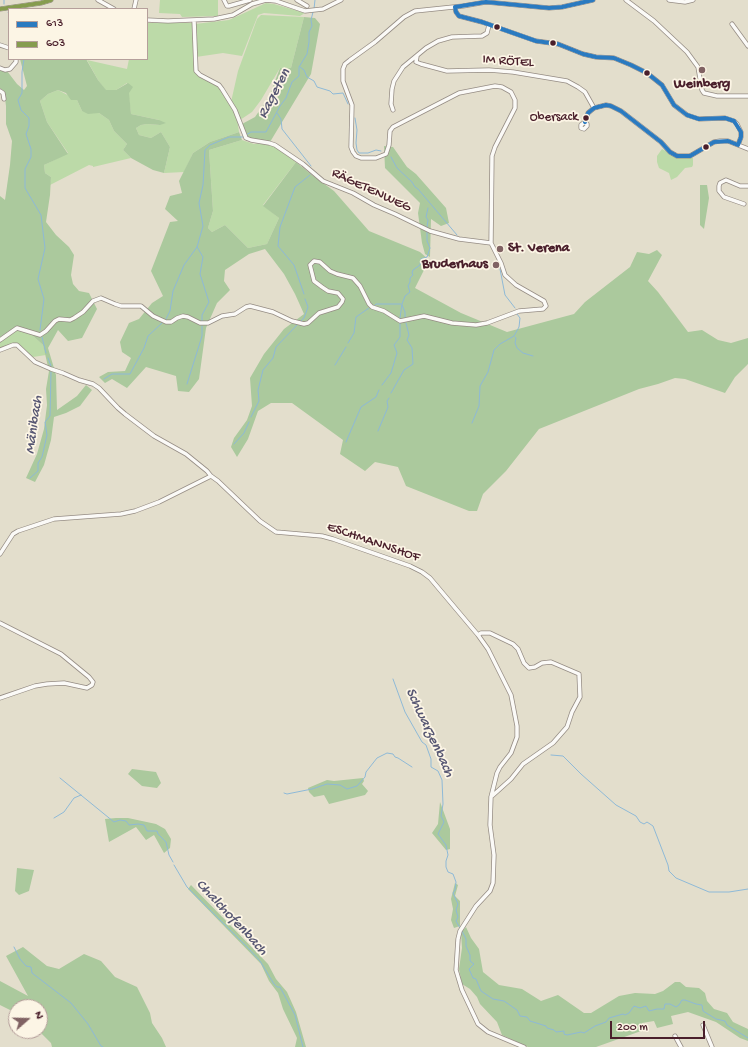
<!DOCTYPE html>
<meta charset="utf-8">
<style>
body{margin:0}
#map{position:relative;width:748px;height:1047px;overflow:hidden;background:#e3decc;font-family:"Gochi Hand",sans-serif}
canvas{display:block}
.legend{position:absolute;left:8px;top:8px;width:140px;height:52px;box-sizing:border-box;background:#fcf5e5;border:1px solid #b59f9b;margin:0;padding:5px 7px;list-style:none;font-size:12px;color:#4a1f2b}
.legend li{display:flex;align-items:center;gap:8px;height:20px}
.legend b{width:20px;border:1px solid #b59f9b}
.north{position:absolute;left:8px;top:999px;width:40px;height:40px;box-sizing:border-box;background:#fcf5e5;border:1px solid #b59f9b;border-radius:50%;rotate:70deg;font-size:11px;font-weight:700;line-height:16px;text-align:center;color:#4a1f2b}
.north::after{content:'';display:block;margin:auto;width:14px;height:18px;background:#806263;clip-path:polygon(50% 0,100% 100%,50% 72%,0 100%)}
.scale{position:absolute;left:610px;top:1021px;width:95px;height:18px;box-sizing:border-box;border:2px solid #4a1f2b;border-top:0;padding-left:5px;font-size:12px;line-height:14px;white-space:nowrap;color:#4a1f2b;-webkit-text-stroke:3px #fcf5e5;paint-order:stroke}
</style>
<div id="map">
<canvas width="748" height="1047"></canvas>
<ul class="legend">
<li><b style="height:5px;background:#2a7ac0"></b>613</li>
<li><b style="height:5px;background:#869c4f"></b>603</li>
</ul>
<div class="north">N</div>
<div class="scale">200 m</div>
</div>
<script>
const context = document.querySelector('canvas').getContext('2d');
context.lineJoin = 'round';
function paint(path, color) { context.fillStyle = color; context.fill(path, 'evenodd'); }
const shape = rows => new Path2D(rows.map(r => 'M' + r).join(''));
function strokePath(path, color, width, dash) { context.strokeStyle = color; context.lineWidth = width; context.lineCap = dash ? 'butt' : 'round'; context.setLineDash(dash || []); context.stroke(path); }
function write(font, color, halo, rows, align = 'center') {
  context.font = font + ' "Gochi Hand",sans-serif'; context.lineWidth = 3.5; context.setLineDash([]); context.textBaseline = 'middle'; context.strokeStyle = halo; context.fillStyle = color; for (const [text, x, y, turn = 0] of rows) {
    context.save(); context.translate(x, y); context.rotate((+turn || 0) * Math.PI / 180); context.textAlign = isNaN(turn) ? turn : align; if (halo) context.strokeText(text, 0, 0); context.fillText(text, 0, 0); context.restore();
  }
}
const green = shape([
 [160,0,218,0,218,16,182,17,180,14,159,13],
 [266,3,274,4,305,13,300,16,264,13,258,15,242,56,223,53,196,57,196,38,195,24,229,20],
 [261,15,304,17,291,68,280,68,261,100,252,112,240,120,231,102,238,71,257,19],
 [147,23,192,23,195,37,195,71,218,85,234,111,237,118,239,132,210,142,193,153,184,172,164,173,170,147,161,132,151,138,139,135,136,128,141,125,147,124,160,125,159,120,131,114,127,83,116,90,106,91,98,80,87,60,127,69,129,59,147,59],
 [58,90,77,100,82,111,99,113,109,120,114,131,127,144,123,150,131,158,93,167,93,166,89,165,50,185,51,177,45,173,44,165,68,153,47,122,40,101,48,94],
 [242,140,254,144,261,143,273,145,296,162,263,205,279,218,267,244,248,248,225,225,212,232,208,228,213,211,209,150],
 [662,149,678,158,693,158,693,165,692,167,685,168,677,177,671,180,669,173,659,168,657,162,657,156],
 [20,329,30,333,43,345,46,355,33,357,30,355,17,343,12,343,0,349,0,342,16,330]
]);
const forest = shape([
 [304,17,315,18,320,24,311,74,270,142,247,138,242,124,255,117,269,97,280,68,291,68],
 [20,59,86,59,98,80,106,90,116,90,128,83,133,87,129,93,131,114,159,120,166,123,160,125,147,124,141,125,136,128,139,135,151,138,161,132,170,147,164,173,153,170,131,158,123,150,127,144,114,131,109,120,99,113,88,114,82,111,77,100,71,100,66,93,58,90,48,94,40,101,47,122,68,154,44,165,45,173,51,177,50,195,46,222,56,235,69,247,74,255,71,275,73,284,79,291,89,293,97,309,82,338,68,341,58,330,48,348,56,375,57,410,77,396,86,385,92,390,80,406,66,413,54,417,51,440,44,465,35,482,26,478,37,454,44,429,47,405,46,389,49,371,43,345,32,335,33,331,18,327,0,339,0,196,5,200,10,165,12,141,6,124,6,106,4,91,0,88,0,68,7,71,17,84,24,90,27,86],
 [239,132,242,140,209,150,213,211,208,228,212,232,225,225,248,248,267,244,279,218,263,206,296,162,312,175,334,191,369,231,420,252,429,260,415,288,461,313,507,332,574,314,585,302,630,267,637,252,649,254,657,250,662,255,648,281,658,292,688,332,702,330,718,340,731,343,748,338,748,364,735,377,725,393,685,379,675,378,658,384,639,389,539,429,506,471,483,494,477,511,469,511,406,486,398,467,375,462,365,471,340,454,343,440,292,403,271,403,258,411,248,439,237,457,231,447,234,438,247,420,252,406,250,378,264,354,284,329,304,314,295,294,284,274,265,249,249,254,225,270,224,281,230,290,217,303,206,328,199,379,189,392,178,391,176,376,146,367,127,388,112,379,105,383,99,377,108,372,125,371,131,358,122,352,120,342,129,323,139,319,152,303,163,296,151,271,170,222,178,221,165,209,170,196,182,193,179,181,193,153,210,142],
 [384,146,393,147,407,167,416,174,446,208,449,223,441,226,431,219,430,257,425,254,422,243,418,213,420,203,385,168],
 [700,185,707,185,709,198,704,229,700,225],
 [132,769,156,772,161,783,157,788,142,786,128,774],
 [363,778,364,781,362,784,368,791,365,795,329,804,324,795,314,797,309,792,308,788,327,780,334,781],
 [440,802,450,829,450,849,446,850,432,833,438,824],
 [116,818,128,818,156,824,165,829,171,839,170,848,164,853,154,835,146,840,136,827,109,842,105,819],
 [17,868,34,870,29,891,19,895,15,891],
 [455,883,458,885,455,896,460,901,460,926,454,928,451,920,453,909,451,899],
 [191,885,268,964,276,979,287,992,296,1012,306,1047,295,1047,297,1038,283,1009,278,993,269,981,261,964,188,889],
 [466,927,471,938,479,949,483,972,499,985,522,989,541,1001,558,995,584,1013,591,1013,619,996,635,993,655,994,663,991,675,982,680,982,686,987,699,988,705,993,707,1001,714,1009,727,1013,733,1022,748,1029,748,1041,740,1038,716,1022,688,1012,671,1016,673,1024,657,1028,654,1021,642,1023,644,1030,596,1047,528,1047,502,1035,497,1022,480,1004,477,997,470,989,462,984,459,969,462,948,461,932],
 [23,947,47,966,59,969,84,954,101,961,115,977,137,987,150,1013,152,1023,162,1038,166,1047,52,1047,51,1043,39,1031,40,1007,16,1007,16,1013,0,1005,0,981,28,996,6,956]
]);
const stream = shape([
 [4,0,4,4],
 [314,9,315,0],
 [8,13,9,14],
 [24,59,22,72,22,93,18,100,21,110,29,118,29,126,26,134,31,149,31,157,25,169,25,188,41,215,45,248,38,279,44,299,40,330],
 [300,67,304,70,307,77,314,81,317,87,330,91,333,94,343,93,348,104],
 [277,113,281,119,282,129,311,166],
 [355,118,357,130,356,143,357,150,359,153,368,153,376,150,381,151],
 [246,135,251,132,266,132,280,106,286,98,292,82,299,76,299,67,307,54,309,42,309,32,312,26,311,20,313,12],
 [391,157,397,168,412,182,415,187,418,189,457,235],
 [427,227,428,220,426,217,428,208],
 [197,247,203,257,200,274,209,302,202,315,202,321],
 [500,269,505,295,515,308],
 [304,294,294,265,278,246,280,227,295,187,310,175],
 [402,305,405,312,405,317],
 [374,306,376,304,401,304],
 [400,318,402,304,405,296,410,292,408,286,410,282,410,278,413,275,412,273,413,270,420,265,421,259,427,257,430,248,427,241,427,230],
 [166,319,170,311,173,291,184,265,197,247,203,226,199,203,203,185,205,150,210,145,229,137,243,137],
 [301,321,304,318,308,307,305,299],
 [42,337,46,353],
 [515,337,516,338,515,343,517,348,523,353,533,356],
 [348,343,354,333,356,317,369,308],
 [48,358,51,366],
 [335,365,346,347],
 [104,379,112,374,130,374,144,348,148,336,162,323],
 [187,384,202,336,202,326],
 [382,385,391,373,397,353,394,345,400,337,400,323],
 [391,393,404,370,413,364,412,348,407,340,409,335,406,323],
 [251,417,259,401,258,390,263,370,273,358,276,347,297,325],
 [472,423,479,406,480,386,488,372,494,350,500,344,514,336,519,327,520,318,517,314],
 [378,431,388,407,387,401,389,398],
 [346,442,361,407,376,397,379,390],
 [234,444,244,433,249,422],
 [30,478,38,471,38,463,42,457,47,435,45,422,50,416,51,372],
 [393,679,405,712,422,742,426,745,431,759,431,767,438,771,442,780,443,804,441,816,444,822,438,834,446,845,448,855,446,861,446,867,448,872,453,874,456,882,455,890,453,893,458,904,456,910,458,917,456,921,460,928],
 [551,755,563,756,581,774,616,805,636,816,640,822,644,824,647,822,653,826,668,865,669,871,676,878,709,892,729,892,748,889],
 [60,778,114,822,120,820,126,821,129,825,138,824,144,825,147,831,157,831,158,834,166,842,169,855,173,862],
 [284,793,287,794,312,789,327,784,340,785,347,789,357,786,365,777,366,772,377,758,387,753,393,754,395,757,398,758,412,767],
 [54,818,64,812,74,798,81,795],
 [174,865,187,887,249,949,260,961,274,984,277,987,280,987,295,1015,303,1047],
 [462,931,466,939,466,946,470,955,470,961,474,964,469,969,473,978,476,979,481,991,493,999,504,1001,517,1010,520,1016,527,1017,530,1021,546,1026,547,1028,554,1030,556,1032,564,1031,564,1034,567,1035,581,1032,584,1033,595,1026,606,1022,609,1018,623,1014,625,1015,629,1013,634,1006,640,1008,646,1006,649,1011,657,1009,664,1009,665,1004,670,1004,676,1007,679,1005,682,1000,685,1000,696,1004,702,1005,703,1011,716,1019,725,1021,727,1025,748,1038],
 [14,947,20,959,26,966,31,967,32,973,71,1003,88,1024,101,1046,103,1047]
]);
const minor = shape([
 [98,0,114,9],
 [224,0,227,6,229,6,250,0],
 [297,0,307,6],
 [626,0,654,21,687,52,698,67,702,90,704,93,717,96,748,96],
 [669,0,685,2,693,0],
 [455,7,456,12,459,16,482,22,536,41,558,44,583,54,596,57,614,58,631,65,647,73,662,85,674,105,687,115,699,119,725,118,734,121,737,124,741,132,741,137,738,145],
 [0,9,41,3,51,0],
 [134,9,136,0],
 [147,20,168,21,214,19,233,15,252,4,266,0,276,1,305,11,323,9,341,0],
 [194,20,196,71,200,75,219,85,222,89,235,110,246,138,251,140,269,143,275,145,303,164,323,181,353,193,374,205,395,214,430,231,459,239,491,243],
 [732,24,748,46],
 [0,45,9,48],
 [417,56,416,62,421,64,447,71,489,70,513,72,567,81,578,87,585,92,594,108],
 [0,68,5,70,10,69,16,62,16,59],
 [0,91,3,93,4,99],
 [393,110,391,104,392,89,394,81,403,67,426,48,438,41,452,37,482,36,487,33,489,25],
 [585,122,587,124,587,126,584,129,581,128,581,125,585,122,588,113,594,108,606,105,611,106,621,111,661,142,670,152,677,156,690,156,714,142,720,141,728,141,748,149],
 [744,204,724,197,719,191,719,186,720,183,726,180,740,186,748,186],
 [0,340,17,328,40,335,46,331,55,321,59,319,70,320,74,318,83,312,93,301,101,298,115,304,121,306,141,306,153,316,166,322,171,322,177,318,183,316,188,317,200,323,208,323,222,316,235,314,246,307,250,306,273,312,292,321,304,324,308,323,319,313,338,307,342,302,343,299,338,293,328,291,322,287,314,281,310,265,314,261,320,262,330,271,337,274,353,278,360,286,369,304,372,307,384,311,400,321,424,316,452,323,476,325,487,323,519,311,543,309,546,306,544,301,516,285,505,275,501,263,491,243,492,156,495,147,515,108,515,100,511,92,502,87,495,86,459,93,393,127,390,131,389,145,386,154,376,158,361,158,356,156,353,152,351,147,352,105,343,81,343,69,345,64,350,60,375,42,404,17,415,11,463,6,486,2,549,8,562,7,593,0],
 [0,350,13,345,17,345,35,362,51,369,63,373,79,380,93,384,99,388,118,408,125,414,154,436,186,454,207,471,211,476,218,481,260,521,276,532,322,536,333,539,410,566,422,572,430,578,478,635,488,649,511,695,517,726,517,737,511,753,500,767,497,773,491,797,490,825,494,855,493,883,490,891,476,906,460,931,458,939,456,970,462,990,478,1024,488,1032,524,1047],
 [0,554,13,534,18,531,54,519,121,514,135,511,159,502,211,476],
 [0,623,61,654,89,677,93,682,92,685,87,688,64,683,47,684,35,686,0,698],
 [478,635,481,633,490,633,513,644,518,649,524,663,529,668,535,667,542,663,551,662,579,674,580,697,572,712,567,727,553,743,523,764,511,779,491,797],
 [703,1025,712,1047],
 [675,1036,681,1047]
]);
const bus1 = shape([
 [455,7,456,12,459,16,482,22,536,41,558,44,583,54,596,57,614,58,631,65,647,73,662,85,674,105,687,115,699,119,725,118,734,121,741,132,741,137,738,145],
 [455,7,486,2,549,8,562,7,593,0],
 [585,122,588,113,594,108,606,105,611,106,621,111,661,142,670,152,677,156,690,156,714,142,728,141,738,145]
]);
const bus2 = shape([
 [0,9,41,3,51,0]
]);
const markers = [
 [497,27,3.5,"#4a1f2b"],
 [553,43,3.5,"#4a1f2b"],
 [702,70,4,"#806263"],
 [647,73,3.5,"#4a1f2b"],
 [586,118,3.5,"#4a1f2b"],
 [706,147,3.5,"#4a1f2b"],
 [500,249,4,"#806263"],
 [496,265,4,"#806263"]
];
const busNames = [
 ["Obersack",578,118]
];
const streetNames = [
 ["IM RÖTEL",508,62,4],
 ["RÄGETENWEG",371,191,25],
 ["ESCHMANNSHOF",373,543,19]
];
const poiNames = [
 ["Weinberg",702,85],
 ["St. Verena",508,249,"left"],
 ["Bruderhaus",488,265,"right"]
];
const waterNames = [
 ["Rageten",275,94,-62],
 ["Mänibach",35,425,-82],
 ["Schwarzenbach",429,733,65],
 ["Chalchofenbach",231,918,47]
];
paint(green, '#bcdaa8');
paint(forest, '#abc99d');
strokePath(stream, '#8eb9d7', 1);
strokePath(minor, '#958c84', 5);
strokePath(minor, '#fbfaf7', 3.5);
strokePath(bus1, '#2a7ac0', 4);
strokePath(bus2, '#869c4f', 4);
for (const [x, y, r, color] of markers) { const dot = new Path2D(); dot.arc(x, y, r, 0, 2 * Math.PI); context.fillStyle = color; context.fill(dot); strokePath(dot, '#fcf5e5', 1.5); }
write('13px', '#4a1f2b', '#fcf5e5', busNames, 'right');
write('14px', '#4a1f2b', '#fcf5e5', streetNames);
write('bold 14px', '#4a1f2b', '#fcf5e5', poiNames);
write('italic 15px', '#565672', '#fcf5e5', waterNames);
</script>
